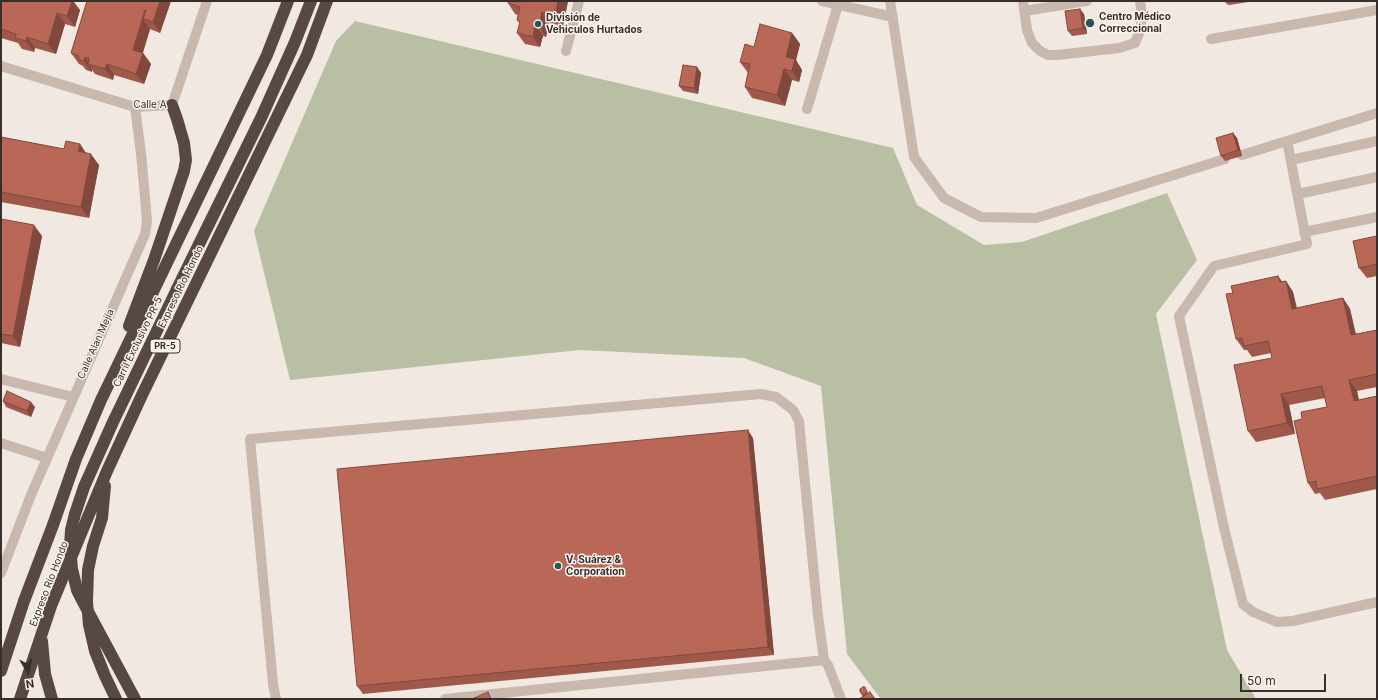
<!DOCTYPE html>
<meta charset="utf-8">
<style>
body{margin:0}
#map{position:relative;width:1378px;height:700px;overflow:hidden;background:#f1e8e1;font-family:Inter,sans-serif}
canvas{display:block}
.frame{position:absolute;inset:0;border:2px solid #382e2c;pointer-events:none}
.north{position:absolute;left:8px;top:652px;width:40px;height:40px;-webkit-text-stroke:3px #f9f3ee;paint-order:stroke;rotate:171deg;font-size:11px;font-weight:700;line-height:16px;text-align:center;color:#382e2c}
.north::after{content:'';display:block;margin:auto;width:14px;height:18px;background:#382e2c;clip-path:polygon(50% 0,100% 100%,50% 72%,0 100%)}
.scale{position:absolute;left:1240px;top:674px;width:86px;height:18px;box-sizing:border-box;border:2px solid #382e2c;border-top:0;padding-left:5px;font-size:12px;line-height:14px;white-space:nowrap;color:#382e2c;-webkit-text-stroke:3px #f9f3ee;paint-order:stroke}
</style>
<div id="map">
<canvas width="1378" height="700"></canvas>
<div class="frame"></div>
<div class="north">N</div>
<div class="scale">50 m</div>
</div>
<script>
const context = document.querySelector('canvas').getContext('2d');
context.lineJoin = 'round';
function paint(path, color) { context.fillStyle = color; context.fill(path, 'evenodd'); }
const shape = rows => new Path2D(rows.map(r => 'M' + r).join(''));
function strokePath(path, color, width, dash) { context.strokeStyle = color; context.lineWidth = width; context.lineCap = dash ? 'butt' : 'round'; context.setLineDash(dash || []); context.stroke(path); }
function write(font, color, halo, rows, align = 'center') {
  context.font = font + ' Inter,sans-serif'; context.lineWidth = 3; context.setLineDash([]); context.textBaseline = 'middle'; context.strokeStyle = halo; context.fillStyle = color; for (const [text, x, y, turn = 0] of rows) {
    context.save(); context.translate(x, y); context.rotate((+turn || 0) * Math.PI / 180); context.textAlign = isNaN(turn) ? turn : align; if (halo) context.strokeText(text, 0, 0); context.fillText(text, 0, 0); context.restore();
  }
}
const green = shape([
 [355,21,893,148,917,205,984,245,1022,242,1167,193,1197,260,1156,314,1227,650,1256,699,881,699,847,654,821,386,744,358,580,350,290,380,254,231,336,41]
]);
const minor = shape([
 [822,1,893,17],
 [890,1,914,157,944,198,981,217,1036,218,1225,159],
 [1023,1,1027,30,1032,43,1040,51,1048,55,1057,55,1119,48,1135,43,1140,31,1142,15,1140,1],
 [1024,11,1087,1],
 [1211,39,1377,10],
 [566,51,579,1],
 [1,66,135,107,172,105,207,1],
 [807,109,838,5],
 [1287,141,1307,244,1214,266,1179,316,1224,528,1243,604,1253,612,1277,622,1293,621,1377,602],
 [1242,155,1377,113],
 [1291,160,1377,141],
 [1298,194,1377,177],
 [1304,232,1377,217],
 [1,379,73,397],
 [1,443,47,458],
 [1,573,31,495,145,234,147,222,146,209,141,153,135,107],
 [276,699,273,684,250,439,761,394,776,397,793,410,799,421,818,616,824,660],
 [445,699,824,660,828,665,841,699]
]);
const highway = shape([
 [177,289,261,118,295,42,311,1],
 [129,326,154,260,184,171,186,160,184,143,177,119,172,105],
 [105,486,102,518,93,546,88,570,87,602,89,625,95,651,105,676,116,699],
 [42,641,45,674,52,699],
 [1,671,24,601,53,525,76,459,101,400,267,55,288,1],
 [20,699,51,606,107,471,142,395,307,55,327,1]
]);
const highwayBridge = shape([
 [135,699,83,602,77,590,72,569,70,547,71,530,75,514,84,487,113,422,177,289]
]);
const wall = shape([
 [1,1,73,1,80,10,75,27,65,24,56,54,35,48,34,52,22,49,18,43,1,38],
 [87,1,171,1,160,33,150,29,143,53,151,64,144,84,114,75,113,80,95,74,92,70,92,72,86,70,83,66,79,64,71,53],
 [508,1,568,1,563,26,549,23,546,37,543,36,540,47,525,44,517,33,520,24,517,20,518,15,515,14,508,3],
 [1224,1,1255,1,1229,5,1227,4],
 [1084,14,1087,34,1072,36,1068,31],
 [792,33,800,44,796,60,802,70,799,82,792,80,785,106,752,98,745,87,748,73,740,62,754,47],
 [697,67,701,73,698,94,683,91,679,86],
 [1233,133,1237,138,1242,156,1225,161,1221,156],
 [1,137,64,149,80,144,86,153,99,165,89,218,1,202],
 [1,219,42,236,20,347,1,343],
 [1377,236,1377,276,1367,278,1359,268],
 [1278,276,1282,282,1286,281,1293,292,1297,308,1343,298,1350,309,1356,334,1377,330,1377,387,1357,391,1359,400,1377,396,1377,489,1325,500,1320,493,1315,494,1308,483,1302,419,1327,407,1325,398,1289,405,1295,434,1256,442,1248,431,1272,358,1271,353,1252,357,1247,350,1244,350,1236,339,1233,293],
 [3,401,35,407,31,417,6,407],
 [753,438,774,655,363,694,357,686],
 [867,690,868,694,870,692,875,699,859,699,863,697,860,692]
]);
const shadedWall = shape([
 [72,1,73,1,80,10,75,27,67,16],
 [160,1,171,1,160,33,153,22],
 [558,1,568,1,563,26,555,15],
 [1080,9,1084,14,1087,34,1083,28],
 [145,10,153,21,143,19,150,29,140,61,133,50],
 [542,12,549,23,546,37,539,26],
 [57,13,65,24,56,54,48,44],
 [535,25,543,36,540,47,533,37],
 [792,33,800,44,796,60,802,70,799,82,792,71,786,57],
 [27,37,35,48,34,52,26,41],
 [143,53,151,64,144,84,136,74],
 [85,57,90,64,88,64,92,70,92,72,84,61],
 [107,64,114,75,113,80,105,69],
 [697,67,701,73,698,94,694,88],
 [784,69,792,80,785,106,777,95],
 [1233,133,1237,138,1242,156,1238,150],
 [80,144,87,155,78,151],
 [91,154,99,165,89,218,81,207],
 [34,225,42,236,20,347,13,336],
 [1278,276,1286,287,1280,282],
 [1286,281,1293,292,1299,320,1292,309],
 [1343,298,1350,309,1358,346,1351,335],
 [1349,380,1357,391,1361,412,1354,401],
 [1281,394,1289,405,1295,434,1287,423],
 [31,402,35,407,31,417,27,411],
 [748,430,753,438,774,655,768,647]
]);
const building = shape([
 [1,1,72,1,67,16,57,13,48,44,27,37,26,41,15,38,16,34,1,29,1,1],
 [87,1,160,1,153,22,143,19,146,10,145,10,133,50,143,53,136,74,107,64,105,69,88,64,89,58,85,57,84,61,78,59,79,56,71,53,87,1],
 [508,1,558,1,555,15,542,12,539,26,535,25,533,37,517,33,520,22,517,20,520,7,508,3,508,1],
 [1080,9,1083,28,1068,31,1065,11,1080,9],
 [760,24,792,33,786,57,795,59,792,71,784,69,777,95,745,87,750,64,740,62,745,44,754,47,760,24],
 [683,65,697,67,694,88,679,86,683,65],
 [1233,133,1238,150,1221,156,1216,138,1233,133],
 [1,137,64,149,66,141,80,144,78,151,91,154,81,207,1,192,1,137],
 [1,219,34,225,13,336,1,334,1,219],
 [1377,236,1377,264,1359,268,1353,241,1377,236],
 [1278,276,1280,282,1286,281,1292,309,1343,298,1351,335,1377,330,1377,374,1349,380,1354,401,1377,396,1377,476,1317,489,1316,481,1308,483,1294,421,1302,419,1301,412,1327,407,1322,386,1281,394,1287,423,1248,431,1234,365,1272,358,1268,341,1244,346,1242,338,1236,339,1226,294,1233,293,1231,286,1278,276],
 [7,391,31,402,27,411,3,401,7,391],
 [748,430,768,647,357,686,337,469,748,430],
 [863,687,865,687,867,692,865,694,862,694,860,692,860,689,863,687],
 [488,692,491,699,472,699,488,692],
 [870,692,875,699,859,699,870,692]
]);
const markers = [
 [1090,23,5,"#255554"],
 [538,24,4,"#255554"],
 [558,566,4,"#255554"]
];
const shields = [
 [165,346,30]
];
const shieldNames = [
 ["PR-5",165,346]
];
const poiNames = [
 ["Centro Médico",1099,17],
 ["Correccional",1099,29],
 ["División de",546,18],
 ["Vehiculos Hurtados",546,30],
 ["V. Suárez &",566,560],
 ["Corporation",566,572]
];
const streetNames = [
 ["Calle A",150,105],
 ["Expreso Río Hondo",181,287,-64],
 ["Carril Exclusivo PR-5",138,342,-64],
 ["Calle Alan Mejía",96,344,-66],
 ["Expreso Río Hondo",49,584,-69]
];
paint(green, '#b8bfa3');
strokePath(minor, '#c8b8ae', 10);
strokePath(highway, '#584844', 12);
strokePath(highwayBridge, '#584844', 12);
paint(wall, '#9f594b');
paint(shadedWall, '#82483d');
paint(building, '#b96757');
strokePath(building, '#82483d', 1);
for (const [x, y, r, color] of markers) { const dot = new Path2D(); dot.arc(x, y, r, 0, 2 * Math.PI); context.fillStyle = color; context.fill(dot); strokePath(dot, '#f9f3ee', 1.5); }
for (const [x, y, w] of shields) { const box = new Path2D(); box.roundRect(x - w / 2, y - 7, w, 14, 3); context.fillStyle = '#f9f3ee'; context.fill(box); strokePath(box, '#382e2c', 1); }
write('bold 9px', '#382e2c', null, shieldNames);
write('bold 10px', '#382e2c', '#f9f3ee', poiNames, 'left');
write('10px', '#382e2c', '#f9f3ee', streetNames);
</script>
